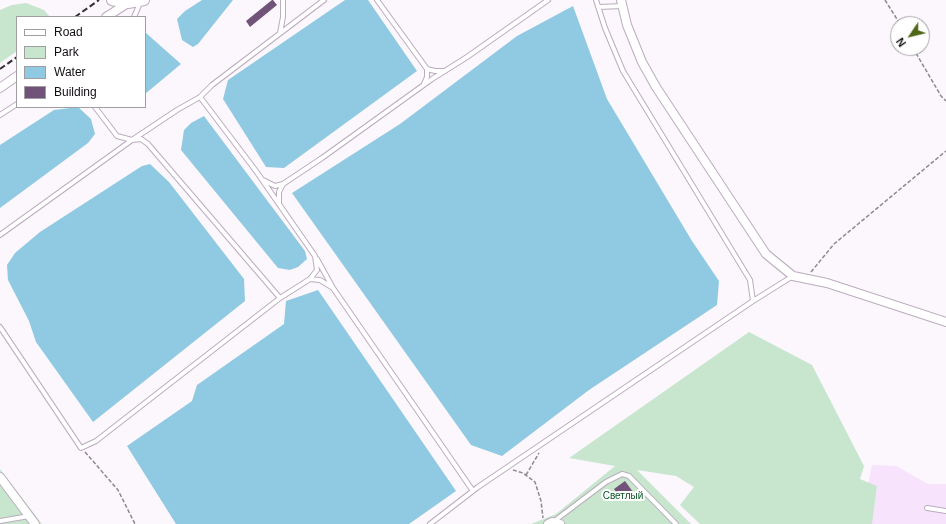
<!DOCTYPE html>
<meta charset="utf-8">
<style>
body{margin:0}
#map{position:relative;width:946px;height:524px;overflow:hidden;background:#fcf6fd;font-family:Helvetica,sans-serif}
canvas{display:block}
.legend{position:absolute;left:16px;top:16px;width:130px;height:92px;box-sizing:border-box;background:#fff;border:1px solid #a09ea1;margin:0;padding:5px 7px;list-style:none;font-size:12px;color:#120d13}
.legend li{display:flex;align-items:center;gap:8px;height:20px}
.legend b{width:20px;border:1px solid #a09ea1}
.north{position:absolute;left:890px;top:16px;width:40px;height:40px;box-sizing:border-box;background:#fff;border:1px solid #a09ea1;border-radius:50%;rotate:235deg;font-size:11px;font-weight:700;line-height:16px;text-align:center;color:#120d13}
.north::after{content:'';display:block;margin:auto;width:14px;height:18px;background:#4f6716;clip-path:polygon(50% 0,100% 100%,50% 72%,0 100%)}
</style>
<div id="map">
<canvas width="946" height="524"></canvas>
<ul class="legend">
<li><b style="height:5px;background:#fff"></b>Road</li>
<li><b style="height:11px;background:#c8e6ce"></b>Park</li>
<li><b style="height:11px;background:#8fcae2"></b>Water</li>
<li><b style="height:11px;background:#715379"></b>Building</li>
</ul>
<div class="north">N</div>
</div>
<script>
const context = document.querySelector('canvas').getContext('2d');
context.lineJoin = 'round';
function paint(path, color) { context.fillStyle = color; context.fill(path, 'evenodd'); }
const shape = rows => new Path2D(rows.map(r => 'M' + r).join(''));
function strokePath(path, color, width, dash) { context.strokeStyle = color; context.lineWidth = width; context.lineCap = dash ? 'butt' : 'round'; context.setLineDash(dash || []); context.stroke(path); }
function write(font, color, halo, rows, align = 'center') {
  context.font = font + ' Helvetica,sans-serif'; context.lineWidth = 4; context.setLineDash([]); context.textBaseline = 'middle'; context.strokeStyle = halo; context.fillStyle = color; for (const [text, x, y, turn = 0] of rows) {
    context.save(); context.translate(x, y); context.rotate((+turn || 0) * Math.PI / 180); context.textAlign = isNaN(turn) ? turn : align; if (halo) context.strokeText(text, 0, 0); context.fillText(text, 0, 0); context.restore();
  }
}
const built = shape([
 [872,465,896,466,928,484,946,484,946,524,860,524]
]);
const green = shape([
 [26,3,44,10,50,17,17,17,17,51,0,63,0,10,12,5],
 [749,332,812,365,864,466,860,479,877,486,872,524,700,524,680,505,694,487,676,476,637,470,691,524,531,524,556,514,615,466,569,458],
 [0,469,42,524,0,524]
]);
const water = shape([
 [202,0,233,0,198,44,193,47,182,40,177,19,185,11],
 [345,0,368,0,417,71,284,168,266,167,223,99,228,80],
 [573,6,607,99,692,241,719,281,717,305,589,390,502,456,471,445,292,193,400,124,517,36],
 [146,33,181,64,145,94,145,34],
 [78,107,91,119,95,134,88,143,0,208,0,145,54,110],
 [204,116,305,251,307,259,298,267,290,270,278,268,181,150,184,130,191,123],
 [150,164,169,182,244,279,245,301,93,422,36,342,29,321,8,280,7,265,15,253,40,232,142,166],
 [318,290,456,491,409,524,176,524,127,446,192,401,197,385,284,324,286,301]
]);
const building = shape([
 [272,0,273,0,277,5,250,27,246,21],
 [625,481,633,492,622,500,614,489]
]);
const path = shape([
 [885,0,900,24],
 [913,48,941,96,946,101],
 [811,272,834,244,946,151],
 [85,452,118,490,135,524],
 [513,470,523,473,535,482,541,501,543,518],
 [526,475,539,453]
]);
const service = shape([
 [377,0,427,69,427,77,424,84],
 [596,0,605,28,623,71,750,280,753,301],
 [598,7,623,6],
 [134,17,140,3],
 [280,33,283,17,283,0],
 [427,69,435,71,443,71],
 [95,107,117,136,132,140,141,139,148,144,280,298],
 [0,115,17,104],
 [263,180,275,186,283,184,322,158,432,79,467,57,548,0],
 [279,204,279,192,283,184],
 [0,235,132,140,177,110,200,97,212,85,324,0],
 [317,259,333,288],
 [310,279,320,280,333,288,473,491],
 [0,327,81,448,96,441,280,298,310,279,317,270,315,256,256,171,200,97],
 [927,508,946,511],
 [0,521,29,516],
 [553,522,606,482,622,474,629,476,676,524],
 [430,524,478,487,753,301,793,276]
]);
const minor = shape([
 [621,0,627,25,642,62,656,87,766,254,793,276,827,283,946,322],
 [106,17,128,3],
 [0,88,17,76],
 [0,477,35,524],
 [548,524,552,522,560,524]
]);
const tertiary = shape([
 [112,0,128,3,144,0]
]);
const rail = shape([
 [75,17,99,0],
 [0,69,17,57]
]);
const parkNames = [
 ["Светлый",623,496]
];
paint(built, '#f7e3fc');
paint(green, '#c8e6ce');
paint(water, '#8fcae2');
paint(building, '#715379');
strokePath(service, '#bbacbe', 6);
strokePath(minor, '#bbacbe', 10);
strokePath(tertiary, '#bbacbe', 12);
strokePath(path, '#8e898f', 1.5, [4, 2]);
strokePath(service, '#fff', 4);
strokePath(minor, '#fff', 8);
strokePath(tertiary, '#fff', 10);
strokePath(rail, '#332d34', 2, [6, 3]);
write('10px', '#095327', '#fff', parkNames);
</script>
